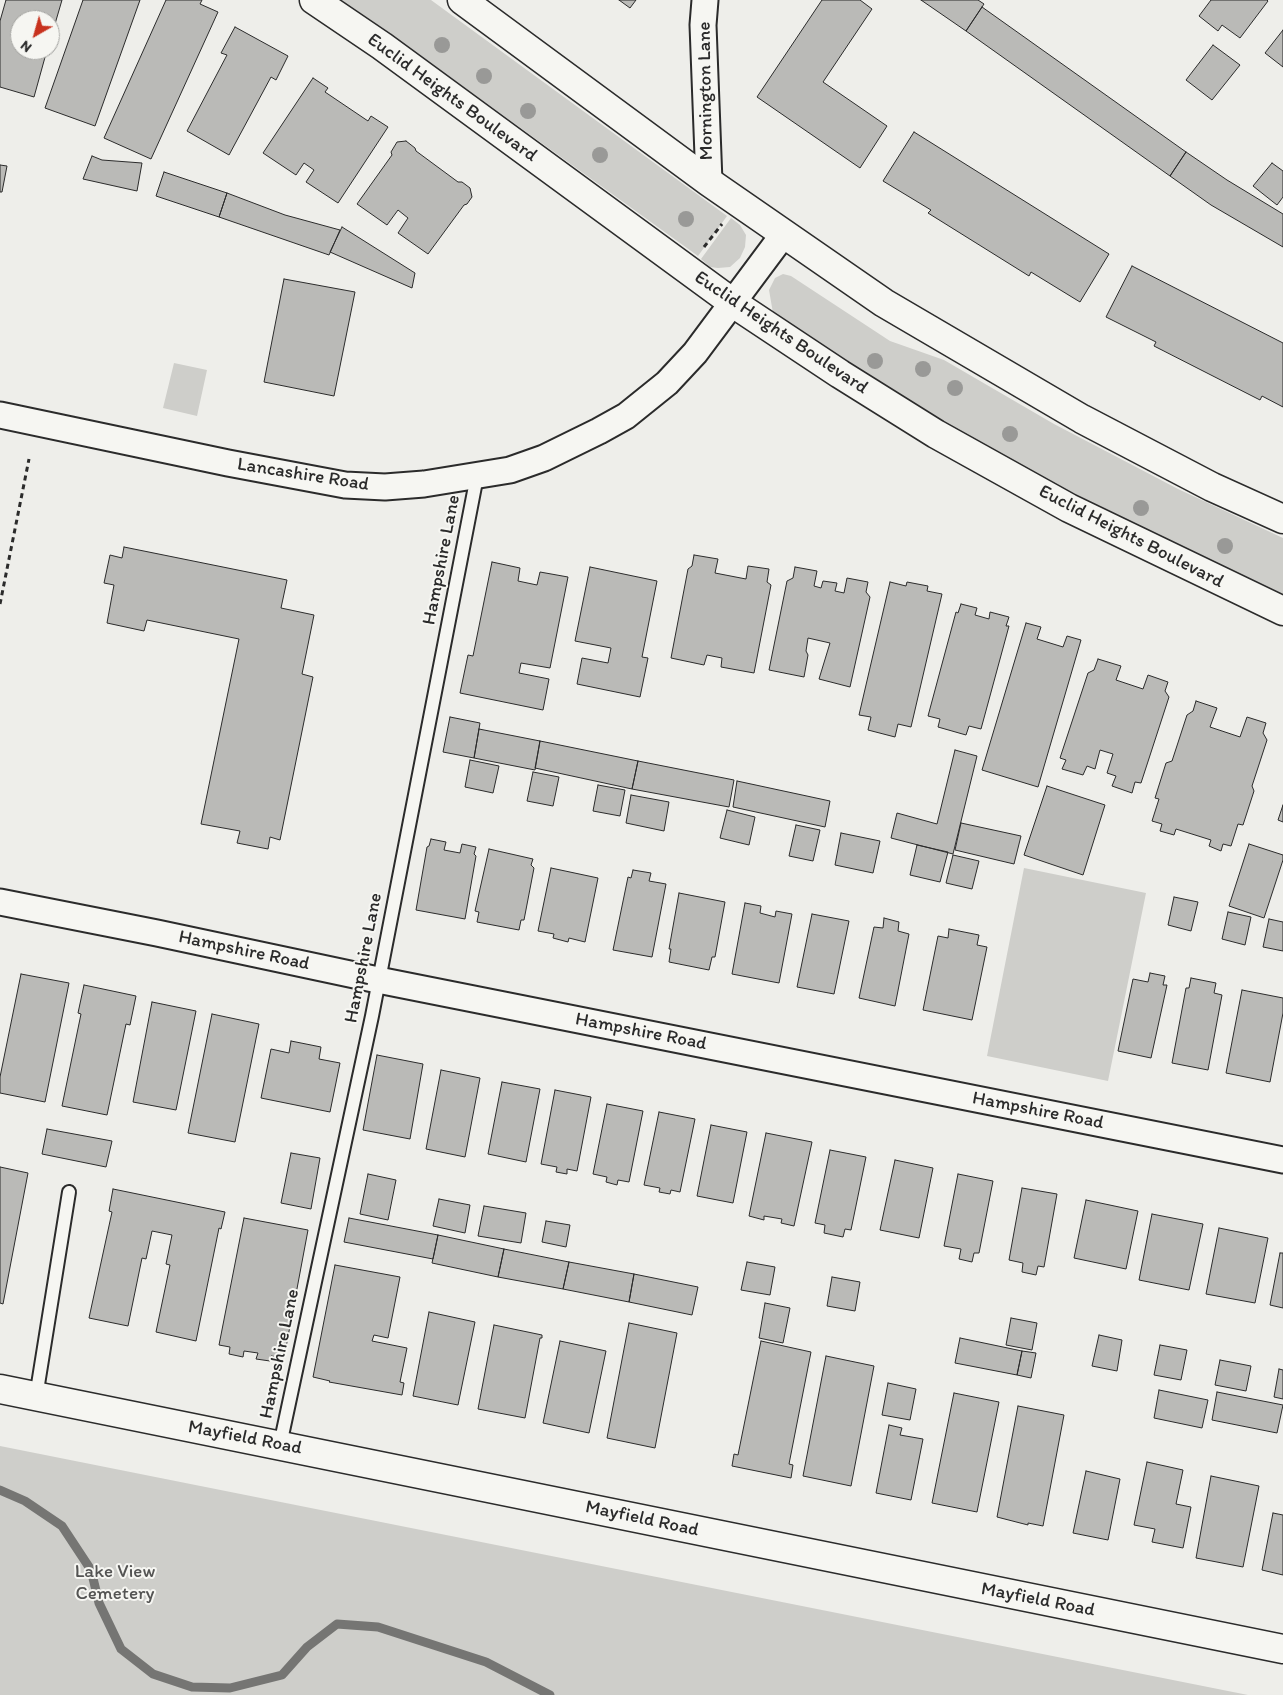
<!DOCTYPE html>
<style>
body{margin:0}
#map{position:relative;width:1283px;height:1695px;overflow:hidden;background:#eeeeea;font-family:Itim,sans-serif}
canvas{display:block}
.north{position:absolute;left:10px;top:10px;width:50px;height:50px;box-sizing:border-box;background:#f6f6f2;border:1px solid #a5a5a2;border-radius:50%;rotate:218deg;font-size:14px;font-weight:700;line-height:20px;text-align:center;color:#2b2b2b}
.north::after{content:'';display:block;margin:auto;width:18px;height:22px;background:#c8321e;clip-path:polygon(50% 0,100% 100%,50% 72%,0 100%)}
</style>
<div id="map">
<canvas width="1283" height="1695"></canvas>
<div class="north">N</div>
</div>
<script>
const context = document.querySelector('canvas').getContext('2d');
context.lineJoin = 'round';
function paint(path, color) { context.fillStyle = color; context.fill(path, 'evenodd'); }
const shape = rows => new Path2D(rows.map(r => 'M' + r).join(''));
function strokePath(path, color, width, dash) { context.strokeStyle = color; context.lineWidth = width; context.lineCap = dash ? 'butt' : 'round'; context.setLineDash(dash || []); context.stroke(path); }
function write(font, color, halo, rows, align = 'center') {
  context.font = font + ' Itim,sans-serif'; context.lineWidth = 4; context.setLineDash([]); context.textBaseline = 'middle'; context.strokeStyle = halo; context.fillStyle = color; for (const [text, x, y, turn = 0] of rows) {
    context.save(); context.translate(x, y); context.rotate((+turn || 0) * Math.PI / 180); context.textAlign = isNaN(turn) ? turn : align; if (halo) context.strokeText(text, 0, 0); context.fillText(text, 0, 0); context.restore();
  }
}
const green = shape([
 [339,0,431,0,727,216,698,256,371,20],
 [731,218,740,225,746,235,745,247,740,258,730,267,718,268,710,267,701,259],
 [783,274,791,276,890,341,944,360,1054,424,1178,489,1283,538,1283,596,1053,483,923,410,826,349,773,313,769,290,775,278],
 [174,363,207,370,197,416,163,408],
 [1024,868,1146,893,1108,1081,987,1056],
 [0,1446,1238,1693,1248,1695,0,1695]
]);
const stream = shape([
 [0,1490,25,1501,62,1526,91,1570,99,1603,121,1649,153,1674,192,1687,230,1688,282,1675,307,1647,337,1624,378,1627,486,1662,550,1695]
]);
const building = shape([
 [6,0,62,0,50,41,50,20,20,20,20,50,47,50,34,97,0,87,0,21,6,0],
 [83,0,140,0,95,126,45,108,83,0],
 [166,0,202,0,200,4,218,12,151,159,104,138,166,0],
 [619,0,636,0,630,8,619,0],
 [822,0,860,0,872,9,823,82,887,126,860,168,757,97,822,0],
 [921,0,978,0,984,4,966,31,921,0],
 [1211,0,1267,0,1268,1,1240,38,1222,25,1218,31,1199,16,1211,0],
 [982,7,1186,152,1170,176,966,31,982,7],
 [235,27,288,56,276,80,271,77,229,155,187,131,227,55,221,53,235,27],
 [1283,30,1283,67,1265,53,1283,30],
 [1213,45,1240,65,1212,100,1186,80,1213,45],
 [313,78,328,88,325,92,368,121,371,116,388,127,338,203,306,182,314,170,304,163,296,175,263,153,313,78],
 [914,132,1109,254,1080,302,1031,272,1029,276,928,213,931,210,883,181,914,132],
 [406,141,415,148,416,151,458,182,462,182,470,188,472,197,467,204,464,205,428,254,398,233,408,218,398,210,387,225,357,204,392,155,391,152,397,142,406,141],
 [1186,152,1227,180,1283,214,1283,247,1211,205,1170,176,1186,152],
 [92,156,102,160,142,163,137,191,83,179,92,156],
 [1272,163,1283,171,1283,197,1277,205,1253,186,1272,163],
 [0,165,7,166,2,192,0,192,0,165],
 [164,172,227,193,219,217,156,196,164,172],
 [227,193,285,215,340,230,329,255,219,217,227,193],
 [342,227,415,273,412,288,330,252,342,227],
 [1132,266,1283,343,1283,407,1262,396,1260,400,1154,346,1156,342,1106,317,1132,266],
 [284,279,355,292,334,396,264,382,284,279],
 [124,547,287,580,281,608,314,615,302,674,313,677,280,840,270,837,268,849,237,843,240,831,201,824,239,639,147,620,144,631,107,623,114,585,104,583,110,555,122,558,124,547],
 [694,555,718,559,715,573,746,579,748,566,769,569,767,582,771,585,754,673,721,667,722,658,707,655,704,665,671,658,688,569,692,566,694,555],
 [492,562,520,568,518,581,537,585,540,572,568,577,550,668,521,663,519,673,549,679,543,710,460,693,468,655,473,656,492,562],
 [590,567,657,581,642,657,648,658,640,697,577,684,582,658,608,663,611,648,575,641,590,567],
 [795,567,817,571,814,586,821,588,823,581,837,583,835,591,844,593,847,578,868,582,866,592,870,597,850,687,819,679,830,643,808,638,806,651,808,655,804,677,769,670,787,581,793,578,795,567],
 [890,582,906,586,907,582,928,586,927,591,942,594,911,727,898,724,895,737,868,730,871,717,859,715,890,582],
 [961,604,977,608,975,615,989,619,990,612,1009,617,1006,626,1009,626,981,729,969,726,966,735,938,727,940,719,928,716,956,612,958,613,961,604],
 [1026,623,1041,627,1037,639,1063,647,1067,636,1081,640,1038,787,982,770,1026,623],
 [1098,659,1121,666,1116,680,1143,689,1148,675,1168,682,1165,691,1169,697,1141,783,1135,782,1132,793,1112,786,1116,776,1107,773,1113,754,1100,750,1095,769,1087,766,1083,775,1062,769,1066,760,1060,758,1088,673,1094,670,1098,659],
 [1196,701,1217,708,1210,727,1240,737,1247,717,1266,723,1263,733,1267,740,1252,786,1254,791,1243,825,1238,824,1231,846,1223,844,1221,851,1209,846,1211,840,1176,829,1174,835,1160,831,1162,824,1152,821,1159,799,1155,798,1166,763,1172,761,1187,715,1193,711,1196,701],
 [450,717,480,723,474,758,443,752,450,717],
 [479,729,540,741,535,770,474,758,479,729],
 [540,741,638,761,632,789,535,768,540,741],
 [955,750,977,756,953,854,891,838,897,813,937,824,955,750],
 [470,760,499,766,493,793,465,787,470,760],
 [638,761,734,780,729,807,632,789,638,761],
 [533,772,559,777,553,806,527,801,533,772],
 [737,781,830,801,825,827,733,807,737,781],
 [598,785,625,790,620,816,593,811,598,785],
 [1047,786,1105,805,1083,875,1024,855,1047,786],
 [631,795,669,802,664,831,626,823,631,795],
 [1283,805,1283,822,1278,820,1283,805],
 [727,810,755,817,749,845,720,838,727,810],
 [961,823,1021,836,1014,864,955,850,961,823],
 [796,825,820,830,813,861,789,856,796,825],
 [841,833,880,841,873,873,835,865,841,833],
 [431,839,446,842,444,850,460,853,462,844,476,847,474,854,476,856,465,919,416,910,427,847,429,846,431,839],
 [1249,844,1283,855,1283,860,1264,918,1229,906,1249,844],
 [917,845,948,852,940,882,910,875,917,845],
 [489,849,533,859,531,865,534,868,524,920,521,920,519,930,477,922,479,912,475,911,489,849],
 [953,855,979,861,972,889,946,883,953,855],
 [551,868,598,878,585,942,569,938,568,942,553,938,554,934,538,931,551,868],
 [633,870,651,873,649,881,666,884,652,957,613,950,628,877,631,878,633,870],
 [679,893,725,902,715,957,712,957,709,970,669,962,671,949,669,949,679,893],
 [1174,897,1198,902,1191,931,1168,925,1174,897],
 [745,903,761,906,760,913,775,917,776,911,792,914,779,983,732,974,745,903],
 [1228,912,1251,917,1245,945,1222,939,1228,912],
 [812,914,849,921,834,994,797,987,812,914],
 [884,918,899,922,898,931,909,934,895,1006,859,998,874,927,883,928,884,918],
 [1269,919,1283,922,1283,951,1263,947,1269,919],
 [949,929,979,935,977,945,987,947,972,1020,923,1010,938,936,948,938,949,929],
 [1150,973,1165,976,1163,985,1167,985,1151,1058,1118,1051,1133,979,1148,982,1150,973],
 [21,974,69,983,45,1102,0,1093,0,1077,21,974],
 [1191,978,1216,983,1214,993,1222,995,1208,1070,1172,1063,1186,988,1189,988,1191,978],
 [84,985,136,996,130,1025,126,1024,107,1115,62,1106,81,1014,78,1013,84,985],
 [1242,990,1283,998,1283,1013,1270,1082,1226,1073,1242,990],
 [152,1002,196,1011,176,1110,133,1102,152,1002],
 [212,1014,259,1024,235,1142,188,1133,212,1014],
 [291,1041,321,1047,319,1059,340,1063,330,1112,261,1098,271,1049,289,1053,291,1041],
 [377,1055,423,1064,410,1139,363,1130,377,1055],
 [441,1070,480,1078,465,1157,426,1149,441,1070],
 [502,1082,540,1089,526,1162,488,1154,502,1082],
 [555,1090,591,1097,577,1171,567,1169,567,1174,556,1172,557,1167,541,1164,555,1090],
 [607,1104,643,1111,629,1182,618,1180,617,1185,606,1182,607,1177,593,1174,607,1104],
 [659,1112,695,1119,680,1192,671,1190,670,1194,659,1192,660,1188,644,1185,659,1112],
 [711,1125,747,1132,733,1203,697,1196,711,1125],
 [47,1129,112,1141,106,1167,42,1154,47,1129],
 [766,1133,812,1142,794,1226,781,1223,782,1219,764,1216,764,1220,749,1216,766,1133],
 [830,1150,866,1157,851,1230,845,1229,843,1237,824,1233,825,1225,815,1223,830,1150],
 [291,1153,320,1158,311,1209,281,1203,291,1153],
 [895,1160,933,1168,919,1238,880,1230,895,1160],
 [0,1167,28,1173,3,1304,0,1303,0,1167],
 [368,1174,396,1180,388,1220,360,1214,368,1174],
 [958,1174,993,1181,979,1253,974,1253,972,1262,959,1259,961,1249,944,1246,958,1174],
 [1022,1188,1057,1194,1044,1267,1038,1266,1036,1275,1022,1272,1023,1263,1009,1260,1022,1188],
 [113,1189,225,1212,221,1229,219,1228,196,1341,156,1332,170,1265,166,1264,172,1235,152,1231,146,1259,142,1258,128,1326,89,1318,112,1212,109,1211,113,1189],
 [439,1199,470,1205,465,1233,433,1226,439,1199],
 [1086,1200,1138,1211,1126,1269,1074,1258,1086,1200],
 [484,1206,526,1213,521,1243,478,1236,484,1206],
 [1152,1214,1203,1224,1189,1290,1139,1280,1152,1214],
 [244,1218,308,1230,284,1358,271,1356,270,1361,256,1359,258,1353,244,1351,243,1357,229,1354,230,1347,219,1345,244,1218],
 [349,1218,438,1235,433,1259,344,1242,349,1218],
 [546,1221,570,1225,566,1247,542,1242,546,1221],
 [1219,1228,1268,1238,1255,1303,1206,1294,1219,1228],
 [438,1235,504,1249,498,1277,432,1263,438,1235],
 [504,1249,569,1262,563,1289,498,1277,504,1249],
 [1280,1253,1283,1253,1283,1308,1270,1305,1280,1253],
 [569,1262,634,1274,629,1302,563,1289,569,1262],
 [747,1262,775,1267,770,1295,741,1290,747,1262],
 [335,1265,400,1277,388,1338,374,1335,372,1341,407,1348,400,1382,404,1383,402,1395,329,1382,330,1381,313,1377,335,1265],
 [634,1274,698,1287,692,1315,629,1302,634,1274],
 [832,1277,860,1282,855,1311,827,1306,832,1277],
 [765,1303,790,1308,783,1343,759,1338,765,1303],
 [429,1312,475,1322,458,1405,413,1396,429,1312],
 [1011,1318,1037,1323,1032,1350,1006,1345,1011,1318],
 [629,1323,677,1333,655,1448,607,1438,629,1323],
 [494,1325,542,1335,542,1338,540,1338,525,1418,478,1409,494,1325],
 [1099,1335,1122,1340,1117,1371,1092,1366,1099,1335],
 [960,1338,1022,1351,1017,1375,955,1363,960,1338],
 [560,1341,606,1351,589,1433,543,1423,560,1341],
 [761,1341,811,1352,789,1464,793,1465,791,1478,732,1466,734,1454,738,1455,761,1341],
 [1160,1345,1187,1350,1181,1380,1154,1375,1160,1345],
 [1022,1351,1036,1353,1031,1378,1017,1375,1022,1351],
 [826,1356,874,1366,851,1486,803,1476,826,1356],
 [1220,1360,1251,1366,1246,1391,1215,1385,1220,1360],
 [1279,1369,1283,1370,1283,1399,1274,1397,1279,1369],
 [888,1383,916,1389,910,1420,882,1415,888,1383],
 [1159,1390,1208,1400,1202,1428,1154,1418,1159,1390],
 [1217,1392,1283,1405,1277,1433,1212,1420,1217,1392],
 [954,1393,999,1402,977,1512,932,1503,954,1393],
 [1018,1406,1064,1415,1043,1526,1028,1523,1028,1525,997,1517,1018,1406],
 [889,1425,902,1428,900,1435,923,1439,911,1500,876,1493,889,1425],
 [1147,1462,1183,1470,1176,1504,1191,1507,1183,1548,1152,1542,1155,1529,1134,1525,1147,1462],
 [1086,1471,1120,1479,1108,1540,1073,1533,1086,1471],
 [1211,1476,1259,1486,1243,1567,1196,1558,1211,1476],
 [1273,1513,1283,1515,1283,1575,1262,1570,1273,1513]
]);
const path = shape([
 [704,247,722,224],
 [0,604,29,459]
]);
const lane = shape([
 [36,1397,69,1192],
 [280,1445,372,1016,477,476]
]);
const street = shape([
 [705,0,703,25,709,182],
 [0,415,228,463,345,485,385,487,424,484,510,470,544,458,599,431,626,416,667,383,695,353,783,235],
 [0,902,157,933,378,980,1283,1160]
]);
const secondary = shape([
 [314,0,382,46,733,303,840,374,936,434,1069,508,1283,611],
 [462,0,709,182,884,303,1082,419,1212,487,1283,519]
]);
const primary = shape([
 [0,1389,1283,1649]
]);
const trees = [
 [442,45],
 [484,76],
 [528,111],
 [600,155],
 [686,219],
 [875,361],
 [923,369],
 [955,388],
 [1010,434],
 [1141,508],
 [1225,546]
];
const streetNames = [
 ["Mornington Lane",706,91,-91],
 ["Euclid Heights Boulevard",452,98,36],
 ["Euclid Heights Boulevard",781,333,34],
 ["Lancashire Road",303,475,9],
 ["Euclid Heights Boulevard",1131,537,27],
 ["Hampshire Lane",442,560,-79],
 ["Hampshire Road",244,951,12],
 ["Hampshire Lane",364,958,-79],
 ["Hampshire Road",641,1032,11],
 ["Hampshire Road",1038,1111,11],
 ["Hampshire Lane",280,1354,-78],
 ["Mayfield Road",245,1438,11],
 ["Mayfield Road",642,1519,12],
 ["Mayfield Road",1038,1600,11]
];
const parkNames = [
 ["Lake View",115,1572],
 ["Cemetery",115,1594]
];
paint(green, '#cececa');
strokePath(stream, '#757573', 9);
paint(building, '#babab7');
strokePath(building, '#2b2b2b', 1);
strokePath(lane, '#2b2b2b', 16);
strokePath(street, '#2b2b2b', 29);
strokePath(secondary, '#2b2b2b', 31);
strokePath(primary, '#2b2b2b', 31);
strokePath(path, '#2b2b2b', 3, [5, 4]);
strokePath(lane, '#f6f6f2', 12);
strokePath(street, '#f6f6f2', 25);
strokePath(secondary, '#f6f6f2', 28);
strokePath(primary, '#f6f6f2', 28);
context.fillStyle = '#999997';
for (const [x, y] of trees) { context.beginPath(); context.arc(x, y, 8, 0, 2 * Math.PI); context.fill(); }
write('19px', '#2b2b2b', '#f6f6f2', streetNames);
write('19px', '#545453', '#f6f6f2', parkNames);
</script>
